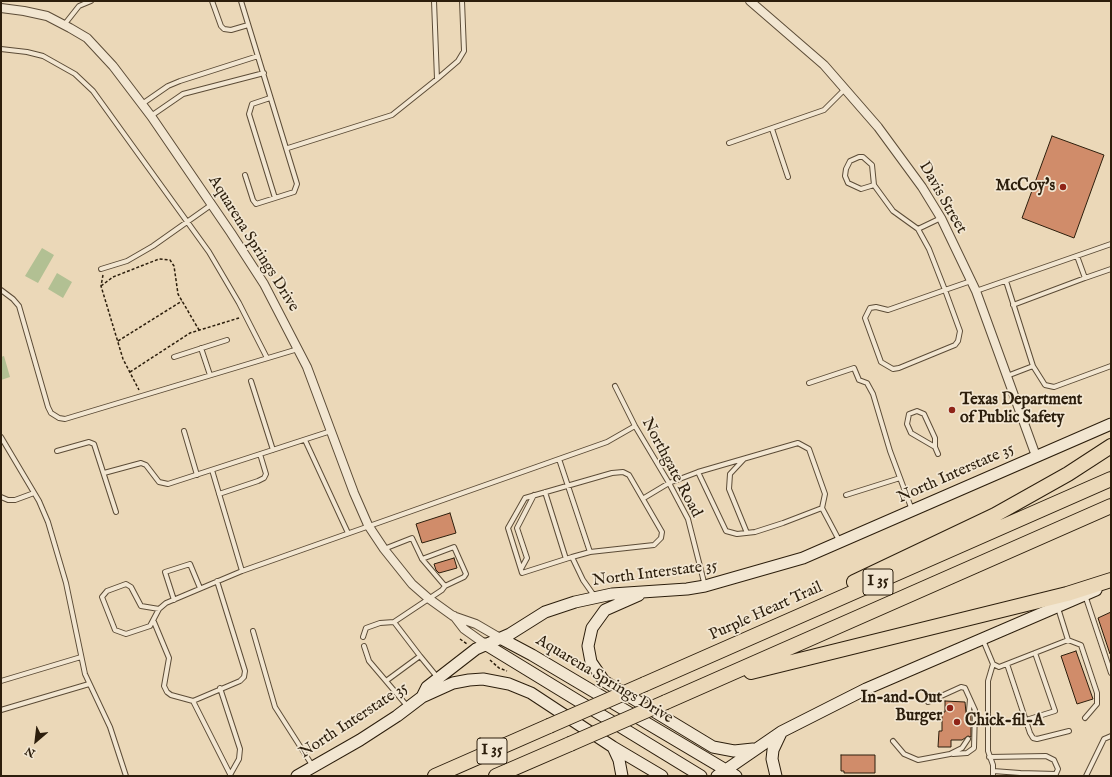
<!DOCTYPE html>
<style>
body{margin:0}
#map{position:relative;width:1112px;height:777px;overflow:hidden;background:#ebd8b8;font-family:"IM FELL English",serif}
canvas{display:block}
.frame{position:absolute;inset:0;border:2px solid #2c1e0c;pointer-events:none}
.north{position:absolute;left:16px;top:721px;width:40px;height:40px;-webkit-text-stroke:3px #f2e6d1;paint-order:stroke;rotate:208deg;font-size:11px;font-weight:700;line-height:16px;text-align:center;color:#2c1e0c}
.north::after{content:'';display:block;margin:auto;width:14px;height:18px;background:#2c1e0c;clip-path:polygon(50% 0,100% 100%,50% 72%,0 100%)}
</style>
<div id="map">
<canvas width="1112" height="777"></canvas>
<div class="frame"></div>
<div class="north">N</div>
</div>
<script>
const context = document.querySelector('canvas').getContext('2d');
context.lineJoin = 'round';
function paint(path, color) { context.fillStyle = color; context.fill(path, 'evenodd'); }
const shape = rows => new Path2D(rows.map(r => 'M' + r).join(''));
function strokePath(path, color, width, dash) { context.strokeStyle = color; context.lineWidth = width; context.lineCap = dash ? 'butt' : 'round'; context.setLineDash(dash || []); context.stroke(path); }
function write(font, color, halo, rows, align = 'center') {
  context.font = font + ' "IM FELL English",serif'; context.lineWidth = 3.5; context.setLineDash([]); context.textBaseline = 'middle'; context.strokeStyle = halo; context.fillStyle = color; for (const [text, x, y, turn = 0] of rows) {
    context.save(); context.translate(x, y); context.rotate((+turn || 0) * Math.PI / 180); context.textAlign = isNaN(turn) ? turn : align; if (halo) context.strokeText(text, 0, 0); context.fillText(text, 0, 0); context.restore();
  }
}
const green = shape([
 [42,248,54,255,38,283,25,276],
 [57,273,72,282,63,298,48,289],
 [4,356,10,377,1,380,1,357]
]);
const building = shape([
 [1052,136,1104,155,1074,238,1022,218,1052,136],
 [450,513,456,533,422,543,416,524,450,513],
 [454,558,457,568,439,573,436,570,434,564,454,558],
 [1111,612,1111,653,1110,654,1098,618,1111,612],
 [1076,651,1093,699,1077,704,1061,656,1076,651],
 [945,701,965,702,966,713,971,713,971,737,968,736,962,740,951,740,951,747,938,747,939,731,942,731,942,712,945,712,945,701],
 [841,755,875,755,875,773,844,773,844,771,841,771,841,755]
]);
const path = shape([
 [103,275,101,286,123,359,139,390],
 [101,286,113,277,159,259,170,260,174,266,178,294,199,330],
 [118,341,182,301],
 [130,372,190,333,239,318],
 [460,639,467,644],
 [490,660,499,668,507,671]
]);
const service = shape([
 [212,1,221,26,224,29,231,30,248,25],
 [241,1,297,184,294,192,256,204,253,200,245,175],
 [434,1,437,79],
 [64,25,79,6,91,1],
 [1,49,27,52,43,56,75,74,93,91,209,252,239,303,267,358],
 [270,98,252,104,249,114,275,198],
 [142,104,168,86,180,81,258,56],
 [151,116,183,94,264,73],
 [772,129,788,177],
 [729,143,824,110,845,89],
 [288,148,392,115,437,79,458,61,464,51,462,1],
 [874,185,861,189,848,183,845,176,846,169,850,161,859,157,863,157,872,165,874,185,893,211,918,229],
 [941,218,918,229,929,249,945,290,960,331,958,341,955,345,899,368,893,369,881,362,865,318,870,308,876,307,888,310,945,290,971,281],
 [1077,256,1085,278,1111,269],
 [101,269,127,261,153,246,211,205],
 [1006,281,1033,366],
 [1,290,13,299,19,306,48,407,51,413,59,418,65,419,298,349],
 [976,291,1111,244],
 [1013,305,1085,278],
 [201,348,210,375],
 [174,357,227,340],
 [1007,376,1033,366,1045,385,1054,387,1111,366],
 [251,381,273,450],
 [809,383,854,368,859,380,867,383,873,394,890,451,912,510],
 [615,386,635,426,669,483,688,519,705,586],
 [184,431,197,475],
 [1,437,39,501,48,522,66,583,85,674,110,727,126,776],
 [305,440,348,533],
 [935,447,911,433,907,424,909,414,917,411,924,414,935,438,935,447,938,454],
 [57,451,89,442,94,444,116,512],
 [559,459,590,552],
 [744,459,730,474,729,489,747,533],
 [212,470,242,571],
 [104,473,141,463,146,465,159,482,168,484,331,431],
 [545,492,566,559],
 [219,494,258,481,264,478,266,474,260,454],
 [846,495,900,478],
 [1,497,8,500,15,500,34,493],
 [644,498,669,483,698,472],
 [822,508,825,494,809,449,798,443,698,472,726,531,737,534,755,532,783,523,822,508,840,542],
 [384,549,412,538,422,559,454,547,466,574,464,577,445,586,442,590,394,622],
 [572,557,522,573,508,528,525,498,612,473,623,472,629,475,662,532,661,538,654,545,590,552,572,557,583,580,595,597],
 [422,559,445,586],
 [521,569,527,558,517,528,534,495],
 [217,581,245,671,244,677,240,681,193,701,231,776],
 [1085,595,1111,673],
 [174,600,165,572,190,564,200,588],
 [1058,608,1068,640],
 [159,609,141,606,131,587,126,584,107,591,102,597,115,630,126,634,150,626,159,609,166,603,242,571,607,442,635,426],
 [154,622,169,658,164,686,167,692,171,695,193,701],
 [253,631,275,707,312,765],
 [363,637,366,628,380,623,394,622,420,656],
 [983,640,993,664,999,667,1068,640,1081,645,1097,693,1097,704,1085,718],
 [364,646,369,661,386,681],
 [993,664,988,681,988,751,993,765,993,776],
 [1007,664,1030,733,1033,738,1037,739,1069,731],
 [1,681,81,657],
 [220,688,240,749,239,759,230,775],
 [928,702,961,687,965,688,970,699,969,711],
 [408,707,386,681,420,656,438,678],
 [1,710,89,684],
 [1026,720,1055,711,1035,653],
 [893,741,904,754,918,760,950,754,962,748,968,739],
 [953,754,967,753,974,748,975,710,970,699],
 [989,757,1046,756,1054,760,1058,769,1055,776],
 [993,771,1020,773,1020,776],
 [1020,773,1056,774],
 [1086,776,1104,739,1111,736]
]);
const minor = shape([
 [750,1,824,65,878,127,922,187,941,218,976,291,1036,456],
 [1,8,24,11,47,16,70,28,87,38,113,66,151,116,231,233,264,284,307,367,354,493,368,525,384,549,412,584,428,598,453,616,476,624,500,638],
 [454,616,464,629,485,644]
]);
const secondary = shape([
 [639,595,605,610,592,628,588,646,591,662,604,681,713,747,734,751,753,749],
 [500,638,532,655,736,776],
 [485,644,701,776],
 [422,697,453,683,469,680,483,679,509,684,531,693,613,747,662,776],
 [613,747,619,760,622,776],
 [297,776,360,740,397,716,422,697,427,687,476,649,510,634,545,612,575,602,612,594,687,589,705,586,803,558,1111,424],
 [717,776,781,732,866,689,1096,590],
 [776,776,772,759,773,750,781,733]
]);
const motorway = shape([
 [854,582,995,515,1068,474,1111,446],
 [751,672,1067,594,1111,580],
 [645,684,1111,479],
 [666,702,1111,506],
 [435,776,549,726],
 [496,776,570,744]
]);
const motorwayBridge = shape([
 [549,726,645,684],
 [570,744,666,702]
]);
const markers = [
 [1063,187,4,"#8f2418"],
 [952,410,4,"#8f2418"],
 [950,708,4,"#8f2418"],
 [957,722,4,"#8f2418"]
];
const shields = [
 [878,582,30],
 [492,751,30]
];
const shieldNames = [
 ["I 35",878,582],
 ["I 35",492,751]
];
const poiNames = [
 ["McCoy's",1055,187],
 ["Texas Department",960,401,"left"],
 ["of Public Safety",960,419,"left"],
 ["In-and-Out",942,699],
 ["Burger",942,717],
 ["Chick-fil-A",965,722,"left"]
];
const streetNames = [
 ["Davis Street",942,198,60],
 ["Aquarena Springs Drive",253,244,58],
 ["Northgate Road",671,468,62],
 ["North Interstate 35",956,474,-24],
 ["North Interstate 35",655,574,-7],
 ["Purple Heart Trail",766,612,-24],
 ["Aquarena Springs Drive",604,680,31],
 ["North Interstate 35",354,721,-33]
];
paint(green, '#b2c093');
paint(building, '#d08c6a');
strokePath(building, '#2c1e0c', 1);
strokePath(service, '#5c4c37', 6);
strokePath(minor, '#5c4c37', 10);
strokePath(secondary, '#2c1e0c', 13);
strokePath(motorway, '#2c1e0c', 16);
strokePath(path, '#2c1e0c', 1.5, [3, 2]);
strokePath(service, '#f2e6d1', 4);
strokePath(minor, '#f2e6d1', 8);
strokePath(secondary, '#f2e6d1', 11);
strokePath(motorway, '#ebd8b8', 14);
strokePath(motorwayBridge, '#2c1e0c', 16, []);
strokePath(motorwayBridge, '#ebd8b8', 14);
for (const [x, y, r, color] of markers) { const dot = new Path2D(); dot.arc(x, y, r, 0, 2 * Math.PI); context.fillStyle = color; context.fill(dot); strokePath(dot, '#f2e6d1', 1.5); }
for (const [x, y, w] of shields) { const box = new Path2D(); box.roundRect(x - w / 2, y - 13, w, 26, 3); context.fillStyle = '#f2e6d1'; context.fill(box); strokePath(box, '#2c1e0c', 1); }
write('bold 15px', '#2c1e0c', null, shieldNames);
write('bold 16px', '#2c1e0c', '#f2e6d1', poiNames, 'right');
write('16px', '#2c1e0c', '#f2e6d1', streetNames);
</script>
